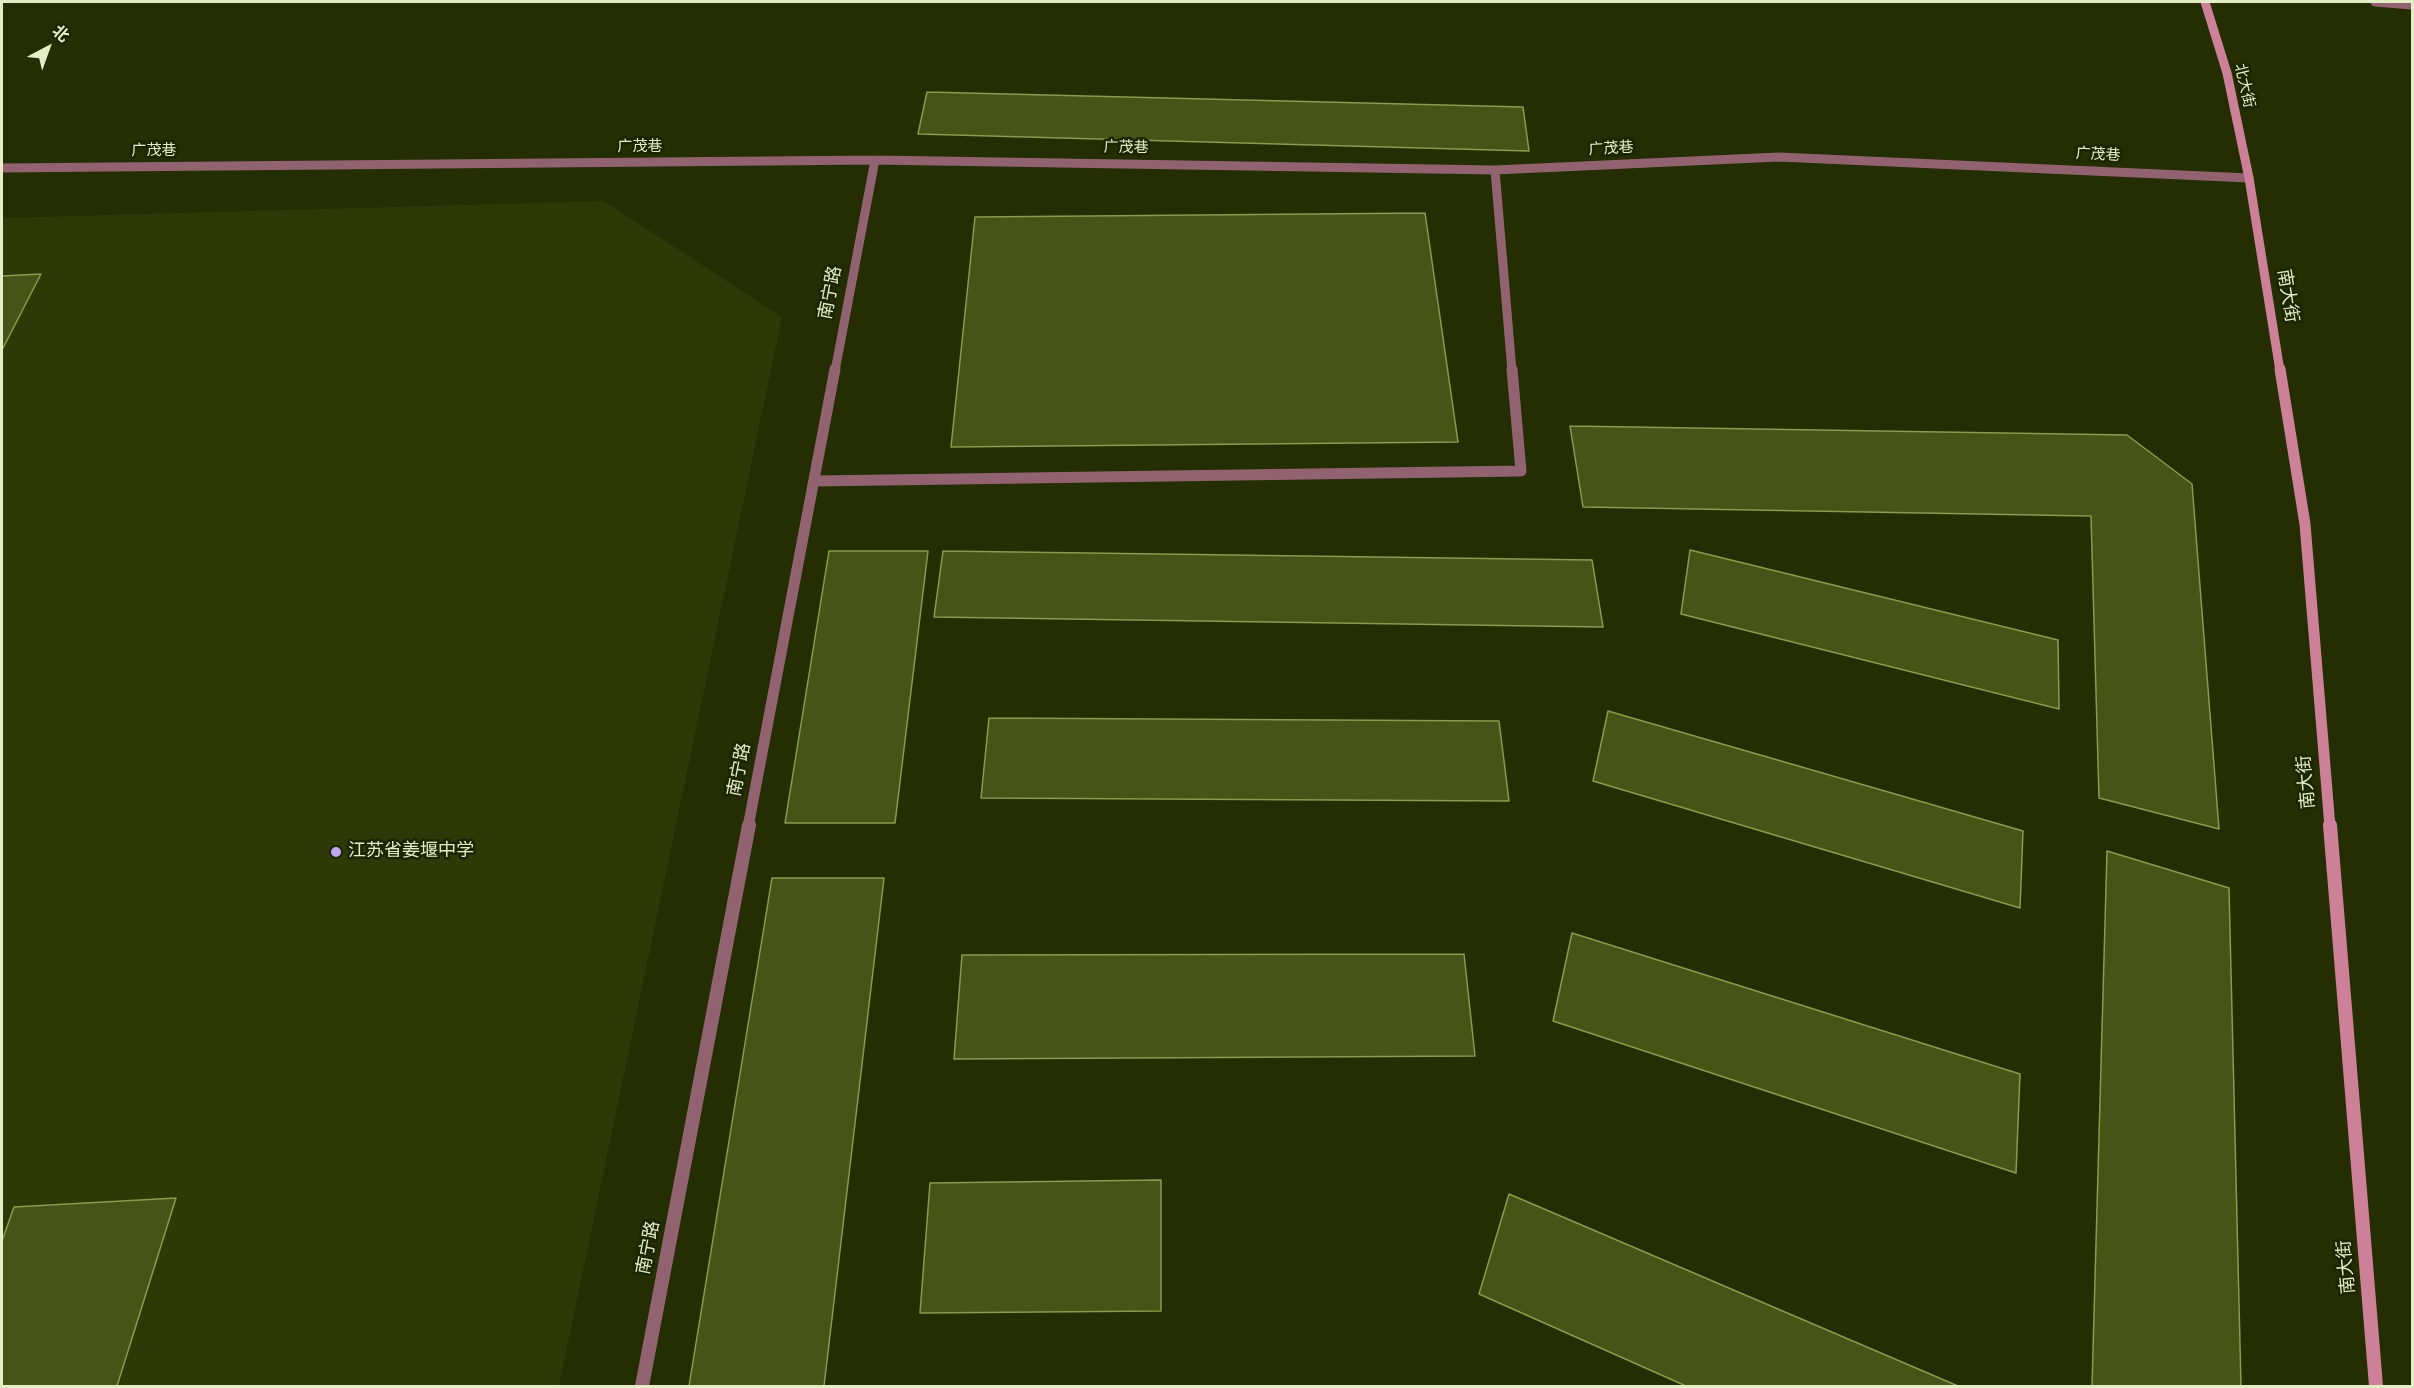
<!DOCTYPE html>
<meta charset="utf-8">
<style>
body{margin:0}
#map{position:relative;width:2414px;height:1388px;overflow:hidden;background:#252d03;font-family:Overpass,"Noto Sans SC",sans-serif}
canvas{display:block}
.frame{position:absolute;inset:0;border:3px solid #e3eec7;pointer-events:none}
.north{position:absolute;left:18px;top:18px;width:60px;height:60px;-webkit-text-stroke:4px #1c2400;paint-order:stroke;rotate:41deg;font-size:16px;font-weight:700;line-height:24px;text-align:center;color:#e3eec7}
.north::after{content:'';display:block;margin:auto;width:21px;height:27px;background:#e3eec7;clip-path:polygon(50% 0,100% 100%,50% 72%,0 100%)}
</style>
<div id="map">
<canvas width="2414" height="1388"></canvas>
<div class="frame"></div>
<div class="north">北</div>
</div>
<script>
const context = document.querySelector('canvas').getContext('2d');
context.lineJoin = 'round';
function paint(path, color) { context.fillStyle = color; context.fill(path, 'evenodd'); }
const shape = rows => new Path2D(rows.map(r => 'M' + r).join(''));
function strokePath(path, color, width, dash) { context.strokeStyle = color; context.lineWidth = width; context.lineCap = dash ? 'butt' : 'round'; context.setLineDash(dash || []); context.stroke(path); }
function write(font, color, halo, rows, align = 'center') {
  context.font = font + ' Overpass,"Noto Sans SC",sans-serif'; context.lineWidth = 5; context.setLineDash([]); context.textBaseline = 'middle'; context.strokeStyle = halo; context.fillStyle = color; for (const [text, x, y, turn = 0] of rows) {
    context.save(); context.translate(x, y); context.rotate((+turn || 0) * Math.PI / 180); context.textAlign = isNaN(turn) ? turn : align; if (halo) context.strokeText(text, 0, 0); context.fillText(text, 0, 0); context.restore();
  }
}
const built = shape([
 [604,201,782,317,559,1386,2,1386,2,218]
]);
const building = shape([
 [927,92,1523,107,1529,151,918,134,927,92],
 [1425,213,1458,442,951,447,975,217,1425,213],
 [41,274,2,350,2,276,41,274],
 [1570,426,2127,435,2192,484,2219,829,2099,798,2091,516,1583,507,1570,426],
 [1690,550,2058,640,2059,709,1681,614,1690,550],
 [829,551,928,551,895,823,785,823,829,551],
 [943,551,1592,560,1603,627,934,617,943,551],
 [1608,711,2023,831,2020,908,1593,781,1608,711],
 [989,718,1499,721,1509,801,981,798,989,718],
 [2107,851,2229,888,2241,1386,2092,1386,2107,851],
 [772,878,884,878,824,1386,689,1386,772,878],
 [1572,933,2020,1074,2016,1173,1553,1021,1572,933],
 [1464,954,1475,1056,954,1059,962,955,1464,954],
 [1161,1180,1161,1311,920,1313,930,1183,1161,1180],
 [1509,1194,1958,1386,1686,1386,1479,1294,1509,1194],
 [176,1198,117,1386,2,1386,2,1241,14,1207,176,1198]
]);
const streetFar2 = shape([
 [2375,2,2412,5],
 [2,168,875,160,1495,170,1779,157,2249,178],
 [1495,170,1512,371],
 [835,371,875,160]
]);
const streetFar1 = shape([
 [815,481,1521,471,1512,369],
 [748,827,835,369]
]);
const street = shape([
 [642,1386,749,825]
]);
const secondaryFar2 = shape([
 [2205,2,2227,73,2249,178,2280,371]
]);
const secondaryFar1 = shape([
 [2280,369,2305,524,2330,827]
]);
const secondary = shape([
 [2330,825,2376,1386]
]);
const markers = [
 [336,852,6,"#c2a8f2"]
];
const farStreetnames = [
 ["北大街",2243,86,77],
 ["广茂巷",640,148],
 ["广茂巷",1126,149,1],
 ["广茂巷",1611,150,-3],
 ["广茂巷",154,152],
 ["广茂巷",2098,156,3]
];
const streetNames = [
 ["南宁路",832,293,-79],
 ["南大街",2286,296,81],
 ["南宁路",741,770,-79],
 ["南大街",2308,782,-95],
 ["南宁路",650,1248,-79],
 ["南大街",2348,1267,-95]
];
const poiNames = [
 ["江苏省姜堰中学",348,852]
];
paint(built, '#2f3807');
paint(building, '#475317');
strokePath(building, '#8a9c4e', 1.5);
strokePath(streetFar2, '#916270', 9);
strokePath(streetFar1, '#916270', 11);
strokePath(street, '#916270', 14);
strokePath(secondaryFar2, '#cc8198', 9);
strokePath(secondaryFar1, '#cc8198', 11);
strokePath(secondary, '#cc8198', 14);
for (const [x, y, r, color] of markers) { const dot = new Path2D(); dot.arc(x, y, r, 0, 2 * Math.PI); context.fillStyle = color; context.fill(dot); strokePath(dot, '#1c2400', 2); }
write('15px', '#e3eec7', '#1c2400', farStreetnames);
write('18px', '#e3eec7', '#1c2400', streetNames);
write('18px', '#e3eec7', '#1c2400', poiNames, 'left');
</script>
